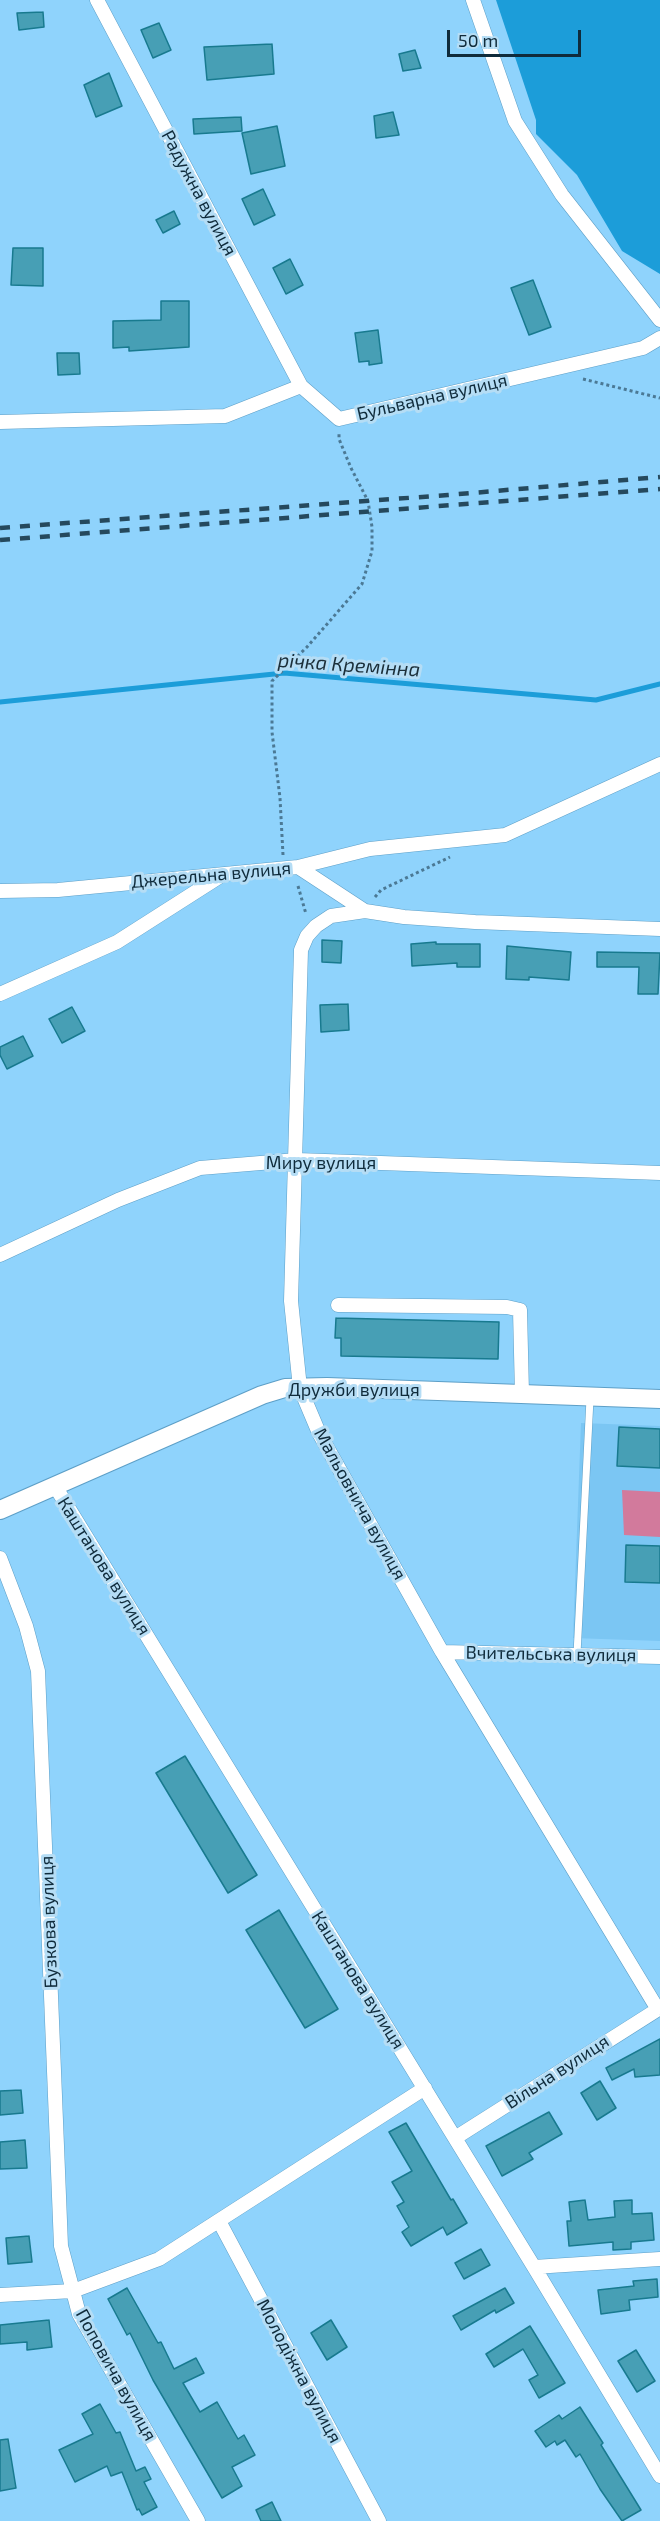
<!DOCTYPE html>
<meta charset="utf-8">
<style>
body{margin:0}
#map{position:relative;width:660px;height:2521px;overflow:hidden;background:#8fd3fc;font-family:"Exo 2",sans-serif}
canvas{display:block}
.scale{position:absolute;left:447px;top:30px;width:134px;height:27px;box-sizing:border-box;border:3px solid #0f2b3b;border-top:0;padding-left:8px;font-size:18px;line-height:21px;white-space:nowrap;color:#0f2b3b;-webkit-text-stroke:4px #b5ddf5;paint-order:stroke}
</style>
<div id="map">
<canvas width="660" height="2521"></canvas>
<div class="scale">50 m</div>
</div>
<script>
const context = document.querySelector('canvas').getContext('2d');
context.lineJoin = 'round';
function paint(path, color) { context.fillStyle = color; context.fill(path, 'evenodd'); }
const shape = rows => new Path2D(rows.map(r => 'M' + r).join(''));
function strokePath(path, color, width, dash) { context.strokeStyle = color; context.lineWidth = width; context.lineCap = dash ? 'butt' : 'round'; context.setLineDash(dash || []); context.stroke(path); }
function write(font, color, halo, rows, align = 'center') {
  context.font = font + ' "Exo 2",sans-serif'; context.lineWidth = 6; context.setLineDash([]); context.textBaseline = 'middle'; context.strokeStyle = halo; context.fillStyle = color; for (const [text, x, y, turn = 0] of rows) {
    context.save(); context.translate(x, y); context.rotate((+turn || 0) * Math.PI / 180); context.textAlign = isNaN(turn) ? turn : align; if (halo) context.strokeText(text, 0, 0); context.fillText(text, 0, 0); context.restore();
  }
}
const built = shape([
 [581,1423,660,1426,660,1641,573,1638]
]);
const green = shape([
 [622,1490,660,1492,660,1537,624,1535]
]);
const water = shape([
 [496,0,660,0,660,274,622,251,577,175,536,134,536,120]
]);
const stream = shape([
 [0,702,284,673,596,700,660,684]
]);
const building = shape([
 [43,12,44,27,19,30,17,13,43,12],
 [159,23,171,50,153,58,141,30,159,23],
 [272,44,274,74,207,80,204,47,272,44],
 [415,50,421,68,403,71,399,54,415,50],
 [109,73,122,106,96,117,84,85,109,73],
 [393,112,399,135,376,138,374,116,393,112],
 [241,117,242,131,194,134,193,119,241,117],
 [277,126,285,166,251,174,242,133,277,126],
 [263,189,275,215,254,225,242,199,263,189],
 [174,211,180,224,163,233,156,220,174,211],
 [13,248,43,248,43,286,11,285,13,248],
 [290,259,303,285,286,294,273,268,290,259],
 [533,280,551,327,529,335,511,288,533,280],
 [161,301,189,301,189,347,129,351,129,347,113,348,113,321,161,320,161,301],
 [378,330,382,363,369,365,369,361,359,362,355,333,378,330],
 [57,353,79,353,80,374,58,375,57,353],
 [322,940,342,941,341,963,322,962,322,940],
 [436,942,436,944,480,944,480,967,457,967,457,963,412,966,411,944,436,942],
 [507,946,571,952,569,980,529,977,529,980,506,979,507,946],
 [597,952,660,953,658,994,638,994,639,967,597,967,597,952],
 [348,1004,349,1030,321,1032,320,1005,348,1004],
 [72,1007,85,1031,62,1043,49,1019,72,1007],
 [23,1036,33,1056,7,1069,0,1055,0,1047,23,1036],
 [336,1318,499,1322,498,1359,341,1356,341,1338,335,1338,336,1318],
 [619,1427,660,1429,660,1468,617,1466,619,1427],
 [626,1545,660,1546,660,1583,625,1582,626,1545],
 [185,1756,257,1875,228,1893,156,1773,185,1756],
 [279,1910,338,2009,305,2028,246,1930,279,1910],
 [660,2039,660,2075,635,2077,634,2069,612,2080,606,2068,660,2039],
 [600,2081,616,2108,597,2120,581,2093,600,2081],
 [21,2090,23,2113,0,2115,0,2091,21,2090],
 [549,2112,562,2134,529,2153,533,2159,502,2176,486,2146,549,2112],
 [406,2123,451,2200,453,2199,467,2223,447,2235,443,2227,411,2246,402,2232,409,2227,397,2206,404,2202,392,2182,412,2171,389,2132,406,2123],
 [25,2140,27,2168,0,2169,0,2142,25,2140],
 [585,2200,588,2220,615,2217,614,2201,632,2200,632,2214,652,2213,654,2240,631,2242,631,2249,613,2250,613,2242,569,2246,567,2221,571,2221,569,2202,585,2200],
 [29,2236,32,2262,8,2264,6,2238,29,2236],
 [481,2249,490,2265,464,2279,455,2263,481,2249],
 [657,2279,658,2297,629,2300,630,2310,601,2314,598,2290,634,2286,633,2281,657,2279],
 [127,2288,158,2343,161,2342,174,2369,196,2358,204,2373,183,2383,200,2412,217,2402,238,2439,244,2435,255,2455,232,2467,242,2486,222,2498,153,2380,130,2333,127,2335,108,2299,127,2288],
 [505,2288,514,2303,496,2313,495,2310,461,2330,453,2316,505,2288],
 [49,2320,52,2347,27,2350,27,2342,0,2344,0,2325,49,2320],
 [331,2320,347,2347,327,2360,311,2333,331,2320],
 [530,2326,565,2383,539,2398,529,2380,538,2375,523,2349,494,2367,486,2354,530,2326],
 [636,2350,655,2381,637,2392,618,2361,636,2350],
 [100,2404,116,2433,120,2432,136,2471,145,2467,151,2479,144,2482,157,2507,142,2515,139,2509,137,2510,122,2472,111,2476,107,2466,75,2482,59,2450,93,2434,82,2414,100,2404],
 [580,2407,603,2443,601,2445,641,2510,622,2521,600,2489,580,2454,576,2457,565,2440,557,2445,555,2441,546,2447,535,2431,559,2415,562,2419,580,2407],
 [8,2439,16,2488,0,2491,0,2440,8,2439],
 [272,2502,281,2521,261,2521,256,2510,272,2502]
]);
const path = shape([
 [583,379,660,398],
 [283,855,280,798,272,732,272,681,307,647,362,584,372,551,372,527,368,501,351,468,339,439,339,433],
 [298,886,306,914],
 [375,897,381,890,450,857]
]);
const service = shape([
 [577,1654,590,1399]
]);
const minor = shape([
 [97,0,301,386,339,419,643,348,660,338],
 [473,0,515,121,562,195,660,320],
 [0,422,225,416,301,386],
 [298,867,365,911,404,917,475,922,660,929],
 [0,891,58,890,298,867,370,849,505,835,660,764],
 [365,911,331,916,316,926,307,936,301,950,291,1301,300,1388,319,1433,442,1652,657,2008],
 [0,994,117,942,222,875],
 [0,1255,118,1200,200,1168,297,1160,660,1173],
 [338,1305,507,1307,520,1310,522,1394],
 [55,1486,534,2267,660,2476],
 [0,1558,26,1626,38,1671,61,2246,73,2291,159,2259,425,2088],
 [442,1652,660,1657],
 [455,2138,660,2008],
 [219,2221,379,2521],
 [534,2267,660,2259],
 [0,2295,73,2291,79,2314,198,2521]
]);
const tertiary = shape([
 [0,1510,262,1395,285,1388,327,1387,660,1399]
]);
const rail = shape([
 [0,528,448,495,660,477],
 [0,540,660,489]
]);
const streetNames = [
 ["Радужна вулиця",199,193,62],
 ["Бульварна вулиця",432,397,-13],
 ["Джерельна вулиця",211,875,-5],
 ["Миру вулиця",321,1163],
 ["Дружби вулиця",354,1390],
 ["Мальовнича вулиця",360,1504,61],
 ["Каштанова вулиця",104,1566,58],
 ["Вчительська вулиця",551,1654,1],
 ["Бузкова вулиця",49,1922,-92],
 ["Каштанова вулиця",358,1980,58],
 ["Вільна вулиця",557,2072,-33],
 ["Молодіжна вулиця",299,2371,62],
 ["Поповича вулиця",116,2375,61]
];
const waterNames = [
 ["річка Кремінна",349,665,4]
];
paint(built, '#7bc6f3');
paint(green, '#d27a9c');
paint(water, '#1c9dd9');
strokePath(stream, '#1c9dd9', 5);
paint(building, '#479fb5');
strokePath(building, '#187a8f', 1.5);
strokePath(service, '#5d9fc7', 8);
strokePath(minor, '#5d9fc7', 15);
strokePath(tertiary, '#5d9fc7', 20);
strokePath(path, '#4b7995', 3, [3, 3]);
strokePath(service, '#fff', 7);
strokePath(minor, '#fff', 14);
strokePath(tertiary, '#fff', 18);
strokePath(rail, '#25495d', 4.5, [10, 10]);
write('18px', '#0f2b3b', '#b5ddf5', streetNames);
write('italic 20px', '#1b2f3a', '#b5ddf5', waterNames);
</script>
